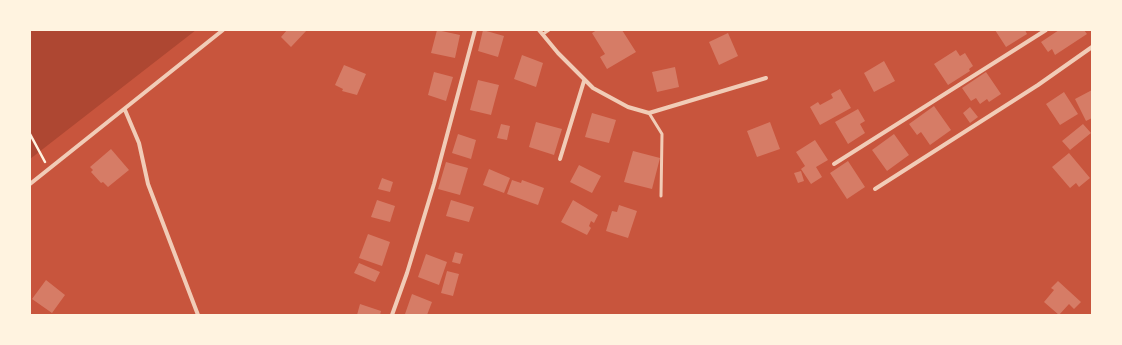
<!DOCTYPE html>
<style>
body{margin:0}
#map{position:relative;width:1122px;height:345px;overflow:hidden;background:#c8553d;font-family:Inter,sans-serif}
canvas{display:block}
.frame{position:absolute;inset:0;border:31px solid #fff3e0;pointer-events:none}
</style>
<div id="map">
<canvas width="1122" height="345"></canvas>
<div class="frame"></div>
</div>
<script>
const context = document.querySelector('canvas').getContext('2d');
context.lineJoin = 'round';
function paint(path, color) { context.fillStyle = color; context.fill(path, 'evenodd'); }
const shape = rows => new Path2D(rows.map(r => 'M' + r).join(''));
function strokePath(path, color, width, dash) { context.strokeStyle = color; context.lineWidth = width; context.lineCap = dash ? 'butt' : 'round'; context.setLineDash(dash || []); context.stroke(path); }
const green = shape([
 [30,30,196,30,30,159]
]);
const building = shape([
 [287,30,307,30,291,47,281,37],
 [437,30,460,35,455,58,431,53],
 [483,30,504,36,498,57,478,51],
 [597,30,622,30,636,52,607,69,600,57,605,54,592,33],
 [995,30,1025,30,1027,34,1006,47],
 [1059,30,1084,30,1087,34,1055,55,1052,49,1048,52,1041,42],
 [728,33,738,56,719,65,709,42],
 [956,50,960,56,965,53,973,66,969,69,970,71,948,85,934,64],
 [522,55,543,63,536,87,514,79],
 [884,61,895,81,874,92,864,73],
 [344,65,366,74,357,95,342,91,343,89,335,85],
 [675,67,679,87,657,92,652,72],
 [434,72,453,77,446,101,428,95],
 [986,72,1001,94,989,102,987,99,980,104,976,98,971,101,962,88],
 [478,80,499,85,491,115,470,110],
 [840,89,851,108,820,125,810,107,818,102,820,105,833,98,831,94],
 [1092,90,1092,118,1086,121,1075,99],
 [1064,92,1078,114,1060,125,1046,104],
 [934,106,951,130,930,145,921,132,917,135,909,124],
 [970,107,978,117,970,123,963,113],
 [858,109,865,121,860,124,865,133,848,144,835,122],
 [592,113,616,120,609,143,585,137],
 [536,122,562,129,554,155,529,147],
 [770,122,780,149,757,157,747,131],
 [501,124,510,126,507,140,497,138],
 [1083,124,1091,133,1070,150,1062,141],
 [458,134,476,140,471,159,452,153],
 [894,134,909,155,887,171,872,150],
 [815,140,828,160,816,167,822,177,811,184,801,169,805,166,796,152],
 [111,149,129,170,108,187,103,182,101,183,91,172,93,170,90,167],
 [633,151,660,158,652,189,624,182],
 [1069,153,1090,178,1079,187,1076,183,1070,188,1052,167],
 [848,161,865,187,847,199,830,173],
 [446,162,468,168,460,195,438,189],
 [579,165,601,176,592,193,570,182],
 [489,169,510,178,504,193,483,185],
 [801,171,804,181,798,183,794,173],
 [382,178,393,182,390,192,378,189],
 [512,180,521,183,522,180,544,188,538,205,507,194],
 [377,200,395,206,390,222,371,217],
 [451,200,474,207,469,222,446,216],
 [573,200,598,215,594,223,591,221,589,226,591,228,587,235,561,222],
 [619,205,637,211,628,238,606,231,612,211,617,212],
 [368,234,390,242,382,266,359,258],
 [455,252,463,254,460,264,452,262],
 [426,254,447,262,439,285,418,277],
 [359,263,380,272,375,282,354,273],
 [447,271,459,274,453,296,441,293],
 [46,280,65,295,52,313,32,299],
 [1058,281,1081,302,1074,309,1069,304,1059,315,1044,302,1054,290,1051,288],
 [412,294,432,302,427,315,405,314],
 [360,304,381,311,380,315,357,315]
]);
const path = shape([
 [30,134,45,162]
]);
const service = shape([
 [543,34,549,30],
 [649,113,662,134,661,196]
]);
const minor = shape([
 [539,30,558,53,593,88,628,107,649,113,766,78],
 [125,110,139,143,148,184,198,315],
 [560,159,584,81],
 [834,164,1046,30],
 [30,184,223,30],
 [875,189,1038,85,1092,47],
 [392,315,407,273,434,184,475,30]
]);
paint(green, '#ae4732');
paint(building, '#d67c66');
strokePath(path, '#fff3e0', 2.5);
strokePath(service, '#f1ccb7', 3);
strokePath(minor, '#f1ccb7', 4);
</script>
